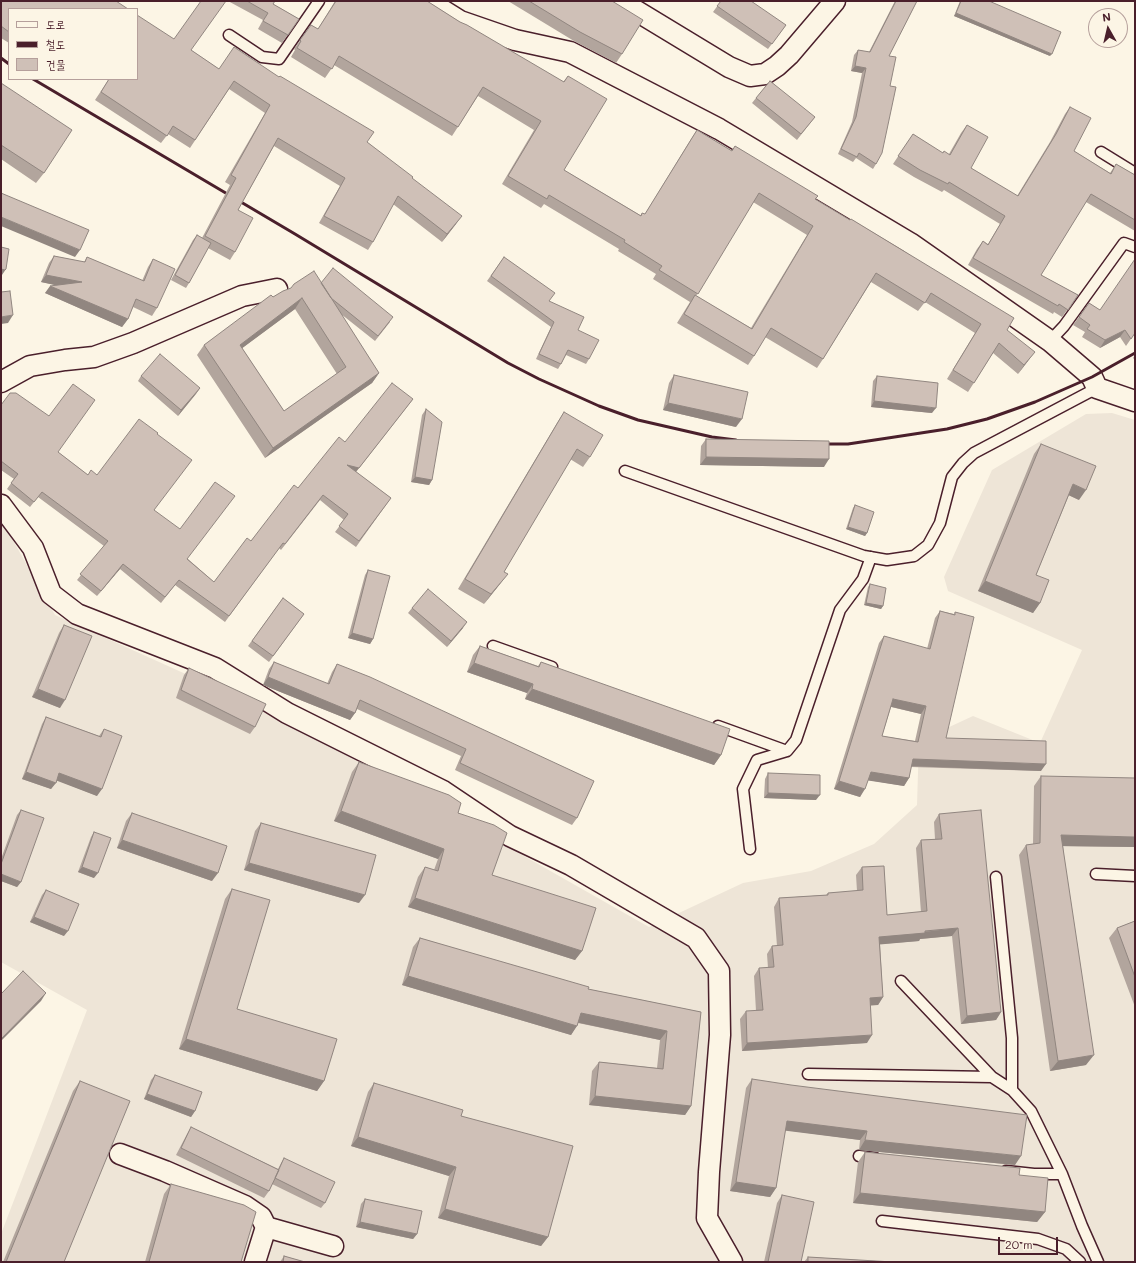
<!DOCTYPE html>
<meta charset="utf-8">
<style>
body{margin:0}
#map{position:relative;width:1136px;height:1263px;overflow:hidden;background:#fcf5e5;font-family:Mali,"Poor Story",sans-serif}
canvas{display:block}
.frame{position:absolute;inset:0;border:2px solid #4a1f2b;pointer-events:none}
.legend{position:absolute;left:8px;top:8px;width:130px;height:72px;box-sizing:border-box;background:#fcf5e5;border:1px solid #b59f9b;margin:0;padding:5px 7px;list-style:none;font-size:12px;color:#4a1f2b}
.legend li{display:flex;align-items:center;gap:8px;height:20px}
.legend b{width:20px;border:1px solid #b59f9b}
.north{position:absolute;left:1088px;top:8px;width:40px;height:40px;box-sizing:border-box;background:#fcf5e5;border:1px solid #b59f9b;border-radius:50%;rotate:352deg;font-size:11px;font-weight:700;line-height:16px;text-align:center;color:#4a1f2b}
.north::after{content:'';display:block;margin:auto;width:14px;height:18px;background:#4a1f2b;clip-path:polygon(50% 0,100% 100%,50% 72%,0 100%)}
.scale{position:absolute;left:998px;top:1237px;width:60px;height:18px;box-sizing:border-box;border:2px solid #4a1f2b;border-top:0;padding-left:5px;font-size:12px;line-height:14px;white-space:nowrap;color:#4a1f2b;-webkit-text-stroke:3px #fcf5e5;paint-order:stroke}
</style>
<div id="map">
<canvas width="1136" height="1263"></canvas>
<div class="frame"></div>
<ul class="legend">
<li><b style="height:5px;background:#fcf5e5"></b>도로</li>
<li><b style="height:5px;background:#4a1f2b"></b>철도</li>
<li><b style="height:11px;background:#cfc0b7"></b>건물</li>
</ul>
<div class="north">N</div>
<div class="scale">20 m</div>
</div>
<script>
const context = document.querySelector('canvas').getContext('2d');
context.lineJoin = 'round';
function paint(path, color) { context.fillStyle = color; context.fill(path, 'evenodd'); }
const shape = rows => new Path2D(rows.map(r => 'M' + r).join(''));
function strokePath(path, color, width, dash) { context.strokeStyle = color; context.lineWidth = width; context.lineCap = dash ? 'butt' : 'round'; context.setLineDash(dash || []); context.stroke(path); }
const built = shape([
 [1112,413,1135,420,1135,1262,1,1262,1,1234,87,1010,1,962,1,519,55,615,272,713,649,927,743,883,811,871,874,844,917,805,919,741,973,716,1040,743,1082,650,948,591,944,577,992,470,1086,414]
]);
const service = shape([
 [229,35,262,57,279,59,319,1],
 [1101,152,1135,173],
 [1050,341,1064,326,1124,243,1135,247],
 [625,471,864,556,887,560,914,556,928,545,940,523,952,477,963,463,974,453,1097,388],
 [493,646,552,667],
 [718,726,787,751],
 [750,849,743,789,757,760,787,751,796,740,840,610,863,579,871,557],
 [1096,874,1135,876],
 [996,877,1012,1038,1012,1090],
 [901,981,992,1077],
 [808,1074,992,1077,1012,1090,1031,1111,1062,1174,1082,1226,1098,1262],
 [859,1156,875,1158],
 [1006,1171,1034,1174,1062,1174],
 [882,1221,1038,1239,1066,1249,1080,1262]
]);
const minor = shape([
 [428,1,460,21,515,40,570,52,719,129,910,243,1050,341,1092,377,1097,388,1135,401],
 [620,1,729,67,750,76,765,74,777,66,789,55,835,1],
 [1,382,30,366,65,360,94,357,133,343,242,296,277,289],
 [1,505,33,548,51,594,77,614,215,668,287,713,443,791,510,836,571,865,696,938,719,971,720,1035,709,1172,707,1218,732,1262],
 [120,1154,165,1171,245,1206,261,1217,266,1227,255,1262],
 [266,1227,333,1246]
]);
const rail = shape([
 [1,58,9,64],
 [33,79,295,234,508,363,539,379,599,406,638,420,712,437,736,440],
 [818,444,848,444,888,438,947,429,987,419,1035,402,1092,377,1135,353]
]);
const wall = shape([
 [1,1,9,9,9,43,1,38],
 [228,1,275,1,273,4,299,19,282,43,258,29,263,20],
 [335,1,427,1,460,22,563,82,568,76,564,170,640,215,645,214,691,139,697,130,732,151,735,146,815,199,1007,330,1028,361,1018,374,993,353,968,392,947,379,975,333,925,302,918,311,871,282,823,359,817,368,765,337,754,356,748,365,677,323,690,302,653,279,656,274,618,251,619,249,544,204,541,208,502,184,534,130,478,96,452,136,334,65,325,78,291,57,295,50,294,49,311,25,318,29],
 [753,202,807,235,751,328,696,296],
 [508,1,612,1,622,54,616,63,574,41],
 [721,1,786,25,768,49,713,12],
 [895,1,917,1,889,56,876,164,873,169,856,158,853,162,838,154,852,122,862,73,851,71,854,55,858,50,869,52],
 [960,1,989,1,1050,56,954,16],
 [191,50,219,69,367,142,412,178,456,224,442,242,393,204,373,242,368,250,319,223,340,186,274,146,238,210,235,252,230,260,208,248,189,283,186,288,171,280,193,240,197,235,202,238,230,185,225,182,265,113,229,89,190,148,168,134,161,143,95,100,109,79],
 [1,83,44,173,36,183,1,159],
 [756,98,815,117,797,140,752,103],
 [1070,107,1074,151,1110,173,1116,164,1135,175,1135,231,1086,202,1041,275,1078,295,1062,317,1054,312,1053,314,968,265,977,249,983,241,988,244,1000,224,944,190,942,192,914,177,893,164,913,134,942,153,949,154,961,133,967,125,971,168,1017,196,1050,142,1065,114],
 [54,256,84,262,87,257,142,281,148,267,153,259,157,308,152,316,133,307,128,319,122,327,45,293,56,285,41,282,49,263],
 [504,257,549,301,578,330,589,359,586,364,566,355,561,364,558,369,536,359,551,327,487,281],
 [321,283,390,322,375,341,341,314,379,373,372,383,265,458,197,355,204,345,273,297],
 [295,309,337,374,284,411,242,348],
 [1089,303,1135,333,1126,346,1120,337,1100,348,1082,337,1085,332,1073,325],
 [1135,355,1135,360,1133,358],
 [674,375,736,427,663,410,669,383],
 [141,376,200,388,178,416,138,381],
 [877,376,932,413,871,407,873,381],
 [413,399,356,472,391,498,356,547,335,532,344,520,320,500,281,550,279,548,225,622,175,585,161,603,120,569,97,596,77,580,104,546,38,497,30,507,7,489,14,479,1,470,1,405,58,452,88,475,97,475,157,434,154,510,188,559,214,582,298,488,345,442],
 [426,409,432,480,429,485,411,482,422,415],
 [564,412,590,457,583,467,570,459,504,572,500,584,484,604,458,589,557,423],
 [706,439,824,467,700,465,701,446],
 [1041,444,1079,500,1069,495,1036,575,1040,603,1033,613,978,591,1034,454],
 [855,505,867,533,865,536,846,529,853,508],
 [368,570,373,639,370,644,348,638,365,575],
 [870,584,883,606,881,609,864,605,868,587],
 [283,598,304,614,269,662,248,646],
 [412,608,463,628,447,647,408,613],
 [940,611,954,614,955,612,946,738,1041,771,911,767,909,778,904,786,868,780,860,797,834,789,879,643,884,636,927,649,935,618],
 [891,707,921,714,915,741,882,736],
 [64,625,60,708,32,697,59,633],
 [480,646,538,666,541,662,721,755,714,765,525,699,527,693,467,672,473,655],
 [274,662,327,684,332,672,337,664,577,818,572,825,455,770,461,756,357,709,355,713,350,720,263,685,269,669],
 [189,668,255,727,250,734,176,698,184,675],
 [46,717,99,736,104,729,97,796,57,780,51,789,22,779,42,724],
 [359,762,458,813,492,875,582,951,575,960,408,907,418,877,425,867,434,870,438,859,334,821,352,772],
 [768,773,816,800,764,798,765,779],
 [1041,776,1135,847,1063,846,1086,1065,1050,1071,1019,855,1026,845,1033,844,1034,786],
 [21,810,21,882,17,887,1,881,1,859,17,815],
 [132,813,212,881,117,848,126,821],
 [939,814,1001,1012,996,1020,961,1024,952,936,920,939,919,941,880,944,883,997,878,1005,871,1005,867,1043,742,1051,740,1019,746,1011,756,1011,754,976,759,968,768,968,767,954,772,946,777,946,774,907,779,898,826,895,828,893,857,891,856,875,862,867,887,915,921,912,916,848,921,840,935,839,934,822],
 [261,823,359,903,244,870,255,831],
 [94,832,94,878,78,872,91,837],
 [232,889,237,1009,324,1081,317,1091,179,1049,225,899],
 [46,890,64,936,30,922,42,895],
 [1135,921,1135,1007,1109,938,1117,928],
 [420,938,588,989,701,1012,691,1106,685,1115,589,1105,592,1071,599,1062,657,1068,660,1040,578,1023,571,1035,402,985,413,947],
 [155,1075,195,1111,191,1117,144,1099,151,1080],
 [752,1079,1015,1165,859,1150,860,1140,785,1130,776,1188,770,1197,730,1191,746,1088],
 [80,1081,64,1262,3,1262,73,1091],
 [374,1083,548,1237,541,1246,438,1218,449,1176,351,1146,368,1092],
 [191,1127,278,1169,281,1163,284,1158,325,1203,321,1208,272,1184,269,1191,264,1198,176,1155,187,1134],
 [865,1152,1019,1175,1045,1212,1037,1222,853,1203,858,1162],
 [171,1184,241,1262,145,1262,164,1194],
 [782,1195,801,1262,764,1262,777,1203],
 [365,1199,417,1234,413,1239,356,1227,361,1204],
 [284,1256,305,1262,280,1262],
 [808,1257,893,1262,804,1262]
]);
const shadedWall = shape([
 [956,13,1052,54,1050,56,954,16],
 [855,66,866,68,862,73,851,71],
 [462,216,456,224,442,242,447,234],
 [1,217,80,250,75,257,1,226],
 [1,269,6,269,2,275,1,275],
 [46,275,82,282,77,290,41,282],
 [50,286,128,319,122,327,45,293],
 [302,298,295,309,233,355,240,345],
 [13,315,8,323,1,324,1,317],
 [1125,330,1120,337,1100,348,1105,340],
 [1035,352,1028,361,1018,374,1024,365],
 [379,373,372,383,265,458,273,448],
 [200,388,196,394,178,416,181,410],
 [413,399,409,404,355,473,347,465],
 [874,401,936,408,932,413,871,407],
 [668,403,742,419,736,427,663,410],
 [706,457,829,459,824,467,700,465],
 [415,477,432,480,429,485,411,482],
 [1073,484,1086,490,1079,500,1066,494],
 [848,527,867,533,865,536,846,529],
 [123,564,120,569,97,596,101,591],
 [508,574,484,604,491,594],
 [985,581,1040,603,1033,613,978,591],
 [866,603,883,606,881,609,864,605],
 [467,622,463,628,447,647,451,641],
 [352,633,373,639,370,644,348,638],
 [474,663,533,684,527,693,467,672],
 [268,677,355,713,350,720,263,685],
 [38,689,65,700,60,708,32,697],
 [532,689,721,755,714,765,525,699],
 [893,699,926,706,921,714,888,706],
 [913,759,1046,764,1041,771,907,766],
 [26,772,56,783,51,789,22,779],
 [871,772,909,778,904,786,865,780],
 [59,773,102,789,97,796,55,780],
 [839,781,865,789,860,797,834,789],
 [768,793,820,795,816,800,764,798],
 [341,811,444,849,438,859,334,821],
 [1061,835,1135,837,1135,847,1054,846],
 [122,840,218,873,212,881,117,848],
 [249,863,365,895,359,903,244,870],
 [82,867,98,873,94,878,78,872],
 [1,874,21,882,17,887,1,881],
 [415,898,582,951,575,960,408,907],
 [34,917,68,931,64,936,30,922],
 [958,928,952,936,920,939,919,941,874,945,879,937],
 [408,976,577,1026,571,1035,402,985],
 [46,993,41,1001,1,1041,1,1039],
 [883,997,878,1005,865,1006,870,998],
 [1001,1012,996,1020,961,1024,967,1016],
 [581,1013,667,1031,660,1040,575,1022],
 [872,1035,867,1043,742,1051,747,1043],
 [186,1039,324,1081,317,1091,179,1049],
 [1094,1055,1086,1065,1050,1071,1058,1061],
 [147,1094,195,1111,191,1117,144,1099],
 [595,1096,691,1106,685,1115,589,1105],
 [787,1121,867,1131,860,1140,780,1130],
 [358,1137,456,1167,449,1176,351,1146],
 [865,1140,1021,1156,1015,1165,859,1150],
 [736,1182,776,1188,770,1197,730,1191],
 [860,1193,1045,1212,1037,1222,853,1203],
 [445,1209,548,1237,541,1246,438,1218],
 [360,1222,417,1234,413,1239,356,1227]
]);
const building = shape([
 [1,1,116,1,128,9,9,9,9,32,1,26,1,1],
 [201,1,226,1,191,50,219,69,234,47,279,77,280,76,374,132,367,142,413,177,412,178,462,216,447,234,398,196,373,242,324,216,345,178,278,138,238,210,253,218,235,252,205,236,236,178,231,175,270,105,234,81,195,140,173,126,167,136,101,92,109,79,137,79,137,15,174,39,201,1],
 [247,1,275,1,273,4,299,19,288,35,263,21,268,13,247,1],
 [336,1,427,1,460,22,467,25,564,82,568,76,607,99,564,170,641,216,642,213,645,214,697,130,732,151,735,146,818,196,815,199,850,220,851,219,1014,318,1007,330,1035,352,1024,365,999,343,974,383,953,370,981,324,931,293,925,303,876,273,823,359,771,328,754,356,684,314,695,295,752,329,813,226,759,193,698,294,659,270,662,266,624,242,625,240,549,195,547,199,508,176,541,121,483,87,458,127,339,56,332,69,297,48,301,41,300,40,311,25,318,29,336,1],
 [529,1,612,1,643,20,622,54,580,32,529,1],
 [721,1,751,1,786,25,772,44,717,6,721,1],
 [896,1,917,1,889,56,896,57,890,86,896,87,882,153,876,164,859,153,857,157,841,149,856,117,866,68,855,66,858,50,870,52,896,1],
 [961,1,989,1,1061,32,1052,54,956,13,961,1],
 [770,81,815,117,801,134,756,98,770,81],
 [1,83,72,130,44,173,1,145,1,83],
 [1070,107,1091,118,1074,151,1111,174,1116,164,1135,175,1135,220,1091,194,1041,275,1078,295,1068,310,1059,304,1058,306,973,258,983,241,988,245,1005,216,949,182,948,184,920,170,898,156,913,134,943,153,944,151,950,155,967,125,988,137,971,168,1018,196,1056,134,1070,107],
 [1,193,89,230,80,250,1,217,1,193],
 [197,235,211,243,189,283,175,275,197,235],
 [1,247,9,249,6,269,5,270,1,269,1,247],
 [54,256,85,262,87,257,144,281,153,259,175,269,157,308,136,299,128,319,50,286,82,282,46,275,54,256],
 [504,257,555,293,549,301,584,317,578,330,599,340,589,359,568,350,561,364,539,354,554,322,491,276,504,257],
 [1135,259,1135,333,1131,339,1125,330,1105,340,1087,329,1090,325,1079,317,1089,303,1100,310,1135,259],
 [333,268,393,317,378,336,331,298,321,283,333,268],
 [314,271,379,373,273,448,204,345,271,295,273,297,283,291,291,288,294,284,314,271],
 [302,298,346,367,284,411,240,345,302,298],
 [10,291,13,315,1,317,1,292,10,291],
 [160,354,200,388,181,410,141,376,160,354],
 [674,375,748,392,742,419,668,403,674,375],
 [877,376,938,383,936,408,874,401,877,376],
 [392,383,413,399,359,468,347,465,391,498,359,541,339,526,348,514,323,495,285,544,283,543,229,616,179,580,165,597,123,564,101,591,80,574,108,541,42,492,34,502,11,483,18,474,1,461,1,405,10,393,16,393,49,416,73,384,95,400,58,452,88,475,91,470,97,475,139,419,158,433,157,434,192,460,154,510,180,529,215,482,235,496,187,559,214,582,247,538,251,541,294,485,298,488,339,437,345,442,392,383],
 [426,409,442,422,432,480,415,477,426,409],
 [564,412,603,435,590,457,577,449,504,572,508,574,491,594,465,579,564,412],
 [706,439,829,441,829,459,706,457,706,439],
 [1041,444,1096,466,1086,490,1073,484,1036,575,1049,580,1040,603,985,581,1041,444],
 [855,505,874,512,867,533,848,527,855,505],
 [368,570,390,576,373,639,352,633,368,570],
 [870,584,886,588,883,606,866,603,870,584],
 [428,589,467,622,451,641,412,608,428,589],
 [283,598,304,614,273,656,252,641,283,598],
 [940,611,955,615,955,612,974,617,946,738,1046,741,1046,764,913,759,909,778,871,772,865,789,839,781,884,636,930,649,940,611],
 [893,699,926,706,918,742,882,736,893,699],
 [64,625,92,636,65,700,38,689,64,625],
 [480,646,539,667,541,662,730,729,721,755,532,689,533,684,474,663,480,646],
 [274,662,329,684,337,664,370,677,594,781,577,818,460,763,466,749,360,700,355,713,268,677,274,662],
 [189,668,266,704,255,727,181,690,189,668],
 [46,717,101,737,104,729,122,736,102,789,59,773,56,783,26,772,46,717],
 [359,762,449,795,461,803,458,813,494,825,507,833,492,875,596,908,582,951,415,898,425,867,438,871,444,849,341,811,359,762],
 [768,773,820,775,820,795,768,793,768,773],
 [1041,776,1135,778,1135,837,1061,835,1094,1055,1058,1061,1026,845,1040,843,1041,776],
 [21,810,44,818,21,882,1,874,1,864,21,810],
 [981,810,1001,1012,967,1016,958,928,925,931,925,933,879,937,883,997,870,998,872,1035,747,1043,746,1011,763,1010,759,968,774,967,772,946,783,945,779,898,828,895,828,893,863,890,862,867,884,866,887,915,927,911,921,840,942,839,939,814,981,810],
 [132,813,227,846,218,873,122,840,132,813],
 [261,823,376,855,365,895,249,863,261,823],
 [94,832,111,838,98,873,82,867,94,832],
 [232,889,270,900,237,1009,337,1039,324,1081,186,1039,232,889],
 [46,890,79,904,68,931,34,917,46,890],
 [1135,921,1135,977,1117,928,1135,921],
 [420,938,589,987,588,989,701,1012,691,1106,595,1096,599,1062,663,1069,667,1031,581,1013,577,1026,408,976,420,938],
 [23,971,46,993,1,1039,1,994,23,971],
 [155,1075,202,1092,195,1111,147,1094,155,1075],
 [752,1079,791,1085,1027,1115,1021,1156,865,1140,867,1131,787,1121,776,1188,736,1182,752,1079],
 [80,1081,130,1101,64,1262,6,1262,80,1081],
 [374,1083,463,1110,461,1116,573,1146,548,1237,445,1209,456,1167,358,1137,374,1083],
 [191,1127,279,1170,269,1191,181,1148,191,1127],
 [865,1152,1020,1168,1019,1175,1048,1178,1045,1212,860,1193,865,1152],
 [284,1158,335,1182,325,1203,275,1178,284,1158],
 [171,1184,244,1205,256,1212,241,1262,149,1262,171,1184],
 [782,1195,814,1202,801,1262,768,1262,782,1195],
 [365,1199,422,1211,417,1234,360,1222,365,1199],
 [284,1256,305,1262,283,1262,284,1256],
 [808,1257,893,1262,808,1262,808,1257]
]);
paint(built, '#eee5d7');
strokePath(service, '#4a1f2b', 13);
strokePath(minor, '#4a1f2b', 23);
strokePath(service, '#fcf5e5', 10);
strokePath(minor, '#fcf5e5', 20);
strokePath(rail, '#4a1f2b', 3);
paint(wall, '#b2a59d');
paint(shadedWall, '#918680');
paint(building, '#cfc0b7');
strokePath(building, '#918680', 1);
</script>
